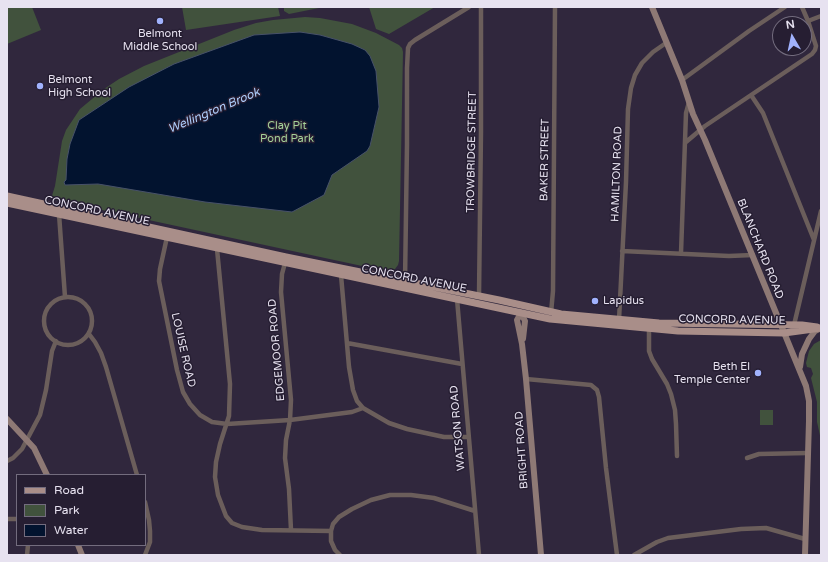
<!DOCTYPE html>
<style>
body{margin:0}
#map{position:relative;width:828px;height:562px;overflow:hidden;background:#30273d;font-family:"Varela Round",sans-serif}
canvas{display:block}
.frame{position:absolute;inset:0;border:8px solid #e7e2f0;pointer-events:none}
.legend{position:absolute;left:16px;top:474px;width:130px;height:72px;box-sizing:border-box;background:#261e32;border:1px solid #736c7e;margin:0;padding:5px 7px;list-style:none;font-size:12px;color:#e7e2f0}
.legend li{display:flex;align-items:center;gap:8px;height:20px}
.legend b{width:20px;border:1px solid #736c7e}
.north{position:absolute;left:772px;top:16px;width:40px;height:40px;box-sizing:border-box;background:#261e32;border:1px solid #736c7e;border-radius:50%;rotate:351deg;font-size:11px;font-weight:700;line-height:16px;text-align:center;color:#e7e2f0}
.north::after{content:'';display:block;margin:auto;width:14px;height:18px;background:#a1b2fd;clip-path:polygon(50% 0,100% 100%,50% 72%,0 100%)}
</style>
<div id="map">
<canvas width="828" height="562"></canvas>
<div class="frame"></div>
<ul class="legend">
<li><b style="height:5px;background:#a98e89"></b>Road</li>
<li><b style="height:11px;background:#41523d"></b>Park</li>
<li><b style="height:11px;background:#02132f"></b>Water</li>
</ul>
<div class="north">N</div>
</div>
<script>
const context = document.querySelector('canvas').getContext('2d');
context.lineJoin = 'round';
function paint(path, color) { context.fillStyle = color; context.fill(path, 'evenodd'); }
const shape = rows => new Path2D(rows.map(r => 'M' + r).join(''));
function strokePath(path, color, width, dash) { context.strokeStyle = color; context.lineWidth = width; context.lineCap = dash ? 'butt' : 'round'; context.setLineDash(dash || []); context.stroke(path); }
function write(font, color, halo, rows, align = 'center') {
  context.font = font + ' "Varela Round",sans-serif'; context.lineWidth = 3; context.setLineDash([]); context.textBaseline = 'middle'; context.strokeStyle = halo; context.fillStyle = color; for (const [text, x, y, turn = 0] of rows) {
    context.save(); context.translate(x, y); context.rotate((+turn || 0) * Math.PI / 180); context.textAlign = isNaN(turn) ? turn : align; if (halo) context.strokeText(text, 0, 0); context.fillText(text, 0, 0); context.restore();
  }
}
const green = shape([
 [7,7,32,7,41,30,7,44],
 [182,7,278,7,280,16,186,30],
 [284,7,324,7,289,14,284,11],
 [369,7,435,7,389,34,376,29],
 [305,17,320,18,352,24,376,33,399,45,402,48,403,52,399,261,398,265,395,269,390,272,51,199,55,186,62,141,66,130,80,109,104,89,119,79,144,66,234,30,256,23,273,20],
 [821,340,821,440,817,422,817,402,811,378,813,374,811,368,807,367,806,363,809,351,814,344],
 [760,410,773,410,773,425,760,425]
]);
const water = shape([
 [300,32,320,35,352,44,365,50,370,56,376,71,379,107,370,146,367,151,332,175,324,195,292,212,205,202,98,184,65,185,64,182,66,180,67,159,70,144,79,120,129,87,174,64,254,35,300,32]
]);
const street = shape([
 [802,7,808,21,821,16],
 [682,80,749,31,785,7],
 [751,95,763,113,767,123,814,240],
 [686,142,705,126,812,54,815,50,816,46,808,21],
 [59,214,65,297],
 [167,237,160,269,159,281,177,370,183,392,190,404,200,415,212,422,227,424,290,420,352,412,363,408],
 [217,249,230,384,229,416,220,444,216,462,215,477,218,495,226,516,232,523,242,527,262,530,331,531,333,524,339,517,352,509,371,500,390,495,411,495,434,498,475,511],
 [622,251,729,256,753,255],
 [681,253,686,113,689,102],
 [285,263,282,274,281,292,291,400,290,420,286,440,285,458,289,489,291,530],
 [341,275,349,367,353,390,357,401,363,408,389,423,407,429,444,437,468,437],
 [405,282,407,144,407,68,408,48,410,44,415,40,469,7],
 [479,296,481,131,481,7],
 '44 321a24 24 0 1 1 48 0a24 24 0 1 1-48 0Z',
 [457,299,479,555],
 [551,313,553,291,555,7],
 [619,320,626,182,628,109,631,88,635,75,642,63,653,52,666,43],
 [794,325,821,211],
 [649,329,649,351,652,359,667,384,671,394,675,410,676,424,677,456],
 [89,334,95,342,101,353,106,367,137,475],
 [347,343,462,364],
 [526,379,591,385,597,390,599,397,606,468,617,555],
 [747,458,759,454,808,453],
 [7,461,13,458,22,449,40,415,46,390,52,351,56,341],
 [145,502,149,520,150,531,150,542,145,555],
 [7,519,17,519],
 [331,531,331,541,335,550,340,555],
 [27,555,28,545],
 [634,555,657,542,668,538,741,529,766,528,805,539]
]);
const secondary = shape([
 [652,7,682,80,693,114,705,140,806,386,809,401,809,421,805,555],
 [521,313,517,320,522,344,526,379,541,555],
 [521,313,525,321,523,339],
 [800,367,802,354,809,339,815,331,819,329],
 [7,419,34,448,47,475],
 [78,545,82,555]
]);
const primary = shape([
 [7,196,286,257,499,300,561,314,659,323,802,325,817,327],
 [7,203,550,319,678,331,784,333,821,328]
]);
const markers = [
 [160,21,4,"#a1b2fd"],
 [40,86,4,"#a1b2fd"],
 [595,301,4,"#a1b2fd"],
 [758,373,4,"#a1b2fd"]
];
const poiNames = [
 ["Belmont",160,34,"center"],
 ["Middle School",160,47,"center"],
 ["Belmont",48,80],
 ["High School",48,93],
 ["Lapidus",603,301],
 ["Beth El",750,367,"right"],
 ["Temple Center",750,380,"right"]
];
const parkNames = [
 ["Clay Pit",287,126],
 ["Pond Park",287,139]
];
const streetNames = [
 ["TROWBRIDGE STREET",472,152,-89],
 ["BAKER STREET",545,160,-89],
 ["HAMILTON ROAD",617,174,-88],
 ["CONCORD AVENUE",97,211,12],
 ["BLANCHARD ROAD",760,249,68],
 ["CONCORD AVENUE",414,279,11],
 ["CONCORD AVENUE",732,320,1],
 ["LOUISE ROAD",183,350,77],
 ["EDGEMOOR ROAD",277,350,-95],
 ["WATSON ROAD",458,428,-95],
 ["BRIGHT ROAD",522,450,-94]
];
const waterNames = [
 ["Wellington Brook",214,111,-23]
];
paint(green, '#41523d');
paint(water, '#02132f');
strokePath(water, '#475169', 1);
strokePath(street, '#6b5e5b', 4.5);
strokePath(secondary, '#8e7975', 6);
strokePath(primary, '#a98e89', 7);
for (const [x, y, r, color] of markers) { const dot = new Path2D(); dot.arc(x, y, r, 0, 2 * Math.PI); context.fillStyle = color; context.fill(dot); strokePath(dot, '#261e32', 1.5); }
write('11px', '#e7e2f0', '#261e32', poiNames, 'left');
write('11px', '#a5d299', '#261e32', parkNames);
write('11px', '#e7e2f0', '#261e32', streetNames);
write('italic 12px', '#adccfa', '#261e32', waterNames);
</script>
